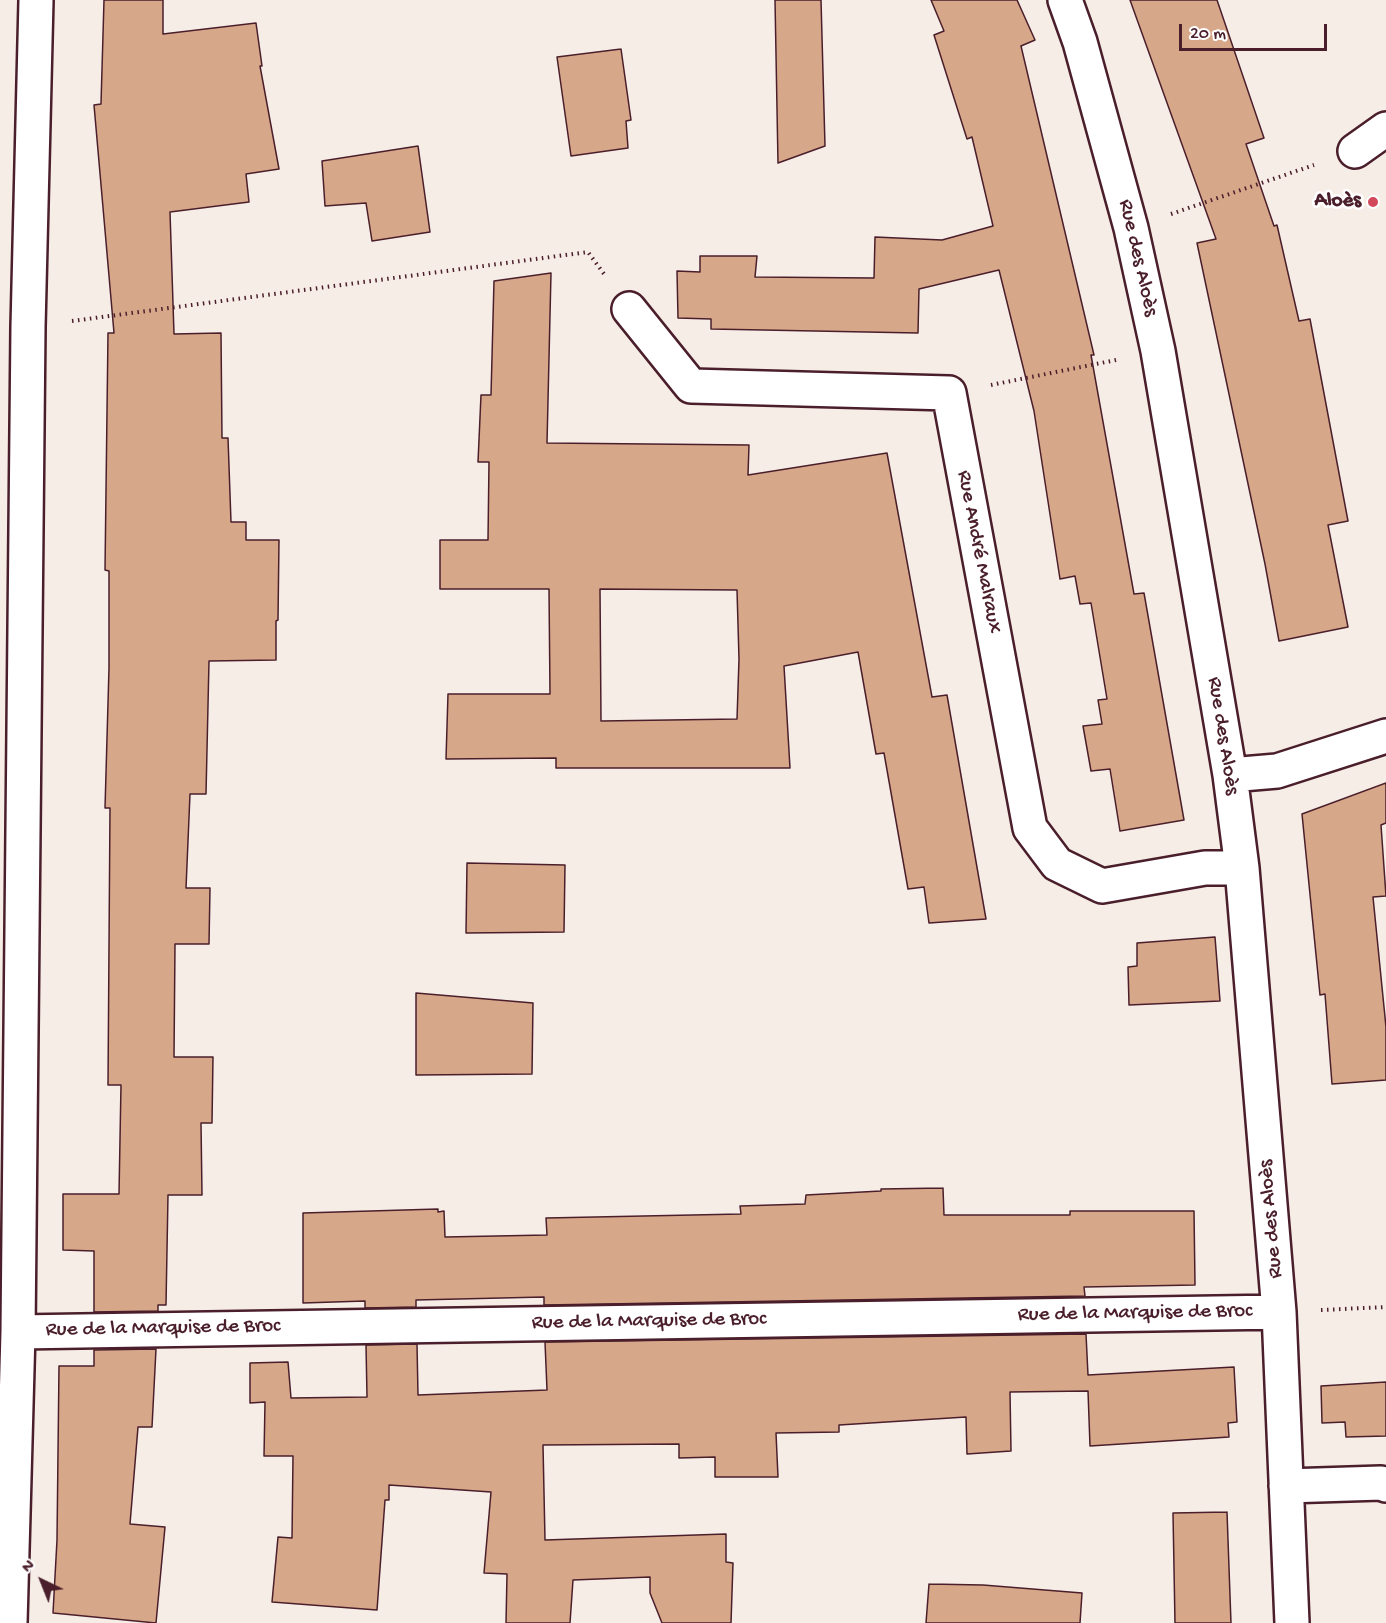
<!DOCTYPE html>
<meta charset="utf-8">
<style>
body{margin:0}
#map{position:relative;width:1386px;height:1623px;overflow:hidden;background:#f7ede7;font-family:"Gochi Hand",sans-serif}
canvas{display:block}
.north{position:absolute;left:12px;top:1551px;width:60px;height:60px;-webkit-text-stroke:4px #fff;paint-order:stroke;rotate:317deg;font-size:16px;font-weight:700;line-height:24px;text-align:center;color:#4a1f2b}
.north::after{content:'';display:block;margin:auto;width:21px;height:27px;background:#4a1f2b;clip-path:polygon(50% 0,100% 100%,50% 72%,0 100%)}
.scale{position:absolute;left:1179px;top:24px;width:148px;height:27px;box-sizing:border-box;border:3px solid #4a1f2b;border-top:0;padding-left:8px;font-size:18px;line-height:21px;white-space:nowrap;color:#4a1f2b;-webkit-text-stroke:4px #fff;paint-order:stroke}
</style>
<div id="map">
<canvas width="1386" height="1623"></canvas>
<div class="north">N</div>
<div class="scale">20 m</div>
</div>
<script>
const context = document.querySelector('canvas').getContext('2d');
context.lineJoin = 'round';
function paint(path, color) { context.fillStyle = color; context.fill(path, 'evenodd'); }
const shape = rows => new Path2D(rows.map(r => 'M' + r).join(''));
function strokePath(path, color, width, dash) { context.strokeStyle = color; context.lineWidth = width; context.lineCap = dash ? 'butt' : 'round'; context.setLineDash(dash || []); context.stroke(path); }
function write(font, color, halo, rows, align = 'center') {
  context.font = font + ' "Gochi Hand",sans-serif'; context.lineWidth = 5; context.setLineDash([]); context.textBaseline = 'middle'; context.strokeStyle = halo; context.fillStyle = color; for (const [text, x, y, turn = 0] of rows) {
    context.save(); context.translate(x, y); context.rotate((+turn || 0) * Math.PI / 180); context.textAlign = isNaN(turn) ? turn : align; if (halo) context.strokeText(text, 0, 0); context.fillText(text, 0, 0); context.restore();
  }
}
const building = shape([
 [104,0,163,0,163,34,256,23,262,66,260,66,279,169,246,174,249,202,170,212,174,334,221,333,222,438,228,438,231,522,246,522,246,540,279,540,278,620,276,621,276,660,209,661,206,794,190,794,186,888,210,888,209,944,175,944,174,1057,213,1057,212,1123,201,1123,202,1195,168,1195,166,1305,158,1305,158,1311,94,1312,94,1251,63,1250,63,1194,119,1194,121,1085,108,1085,110,808,105,808,109,668,109,571,105,570,108,333,114,333,94,105,101,104,104,0],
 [775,0,821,0,825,146,778,163,775,0],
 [931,0,1017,0,1035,40,1021,46,1094,355,1091,355,1134,594,1144,593,1184,820,1120,831,1110,769,1091,771,1083,726,1102,724,1098,700,1107,699,1091,603,1080,604,1075,576,1060,579,1034,411,999,270,919,289,918,333,711,329,711,319,678,318,677,271,700,272,700,256,757,256,755,277,874,278,875,237,942,240,993,226,972,137,967,139,934,35,944,31,931,0],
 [1130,0,1217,0,1264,138,1246,144,1274,226,1277,225,1299,321,1310,319,1348,521,1328,525,1348,627,1279,641,1265,564,1197,243,1216,239,1130,0],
 [621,49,631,120,626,121,628,148,571,156,557,57,621,49],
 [418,146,430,232,372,241,366,203,325,206,322,161,418,146],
 [551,273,547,443,749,445,748,475,887,453,932,697,947,695,986,919,929,923,924,887,908,889,884,753,876,754,858,652,784,666,790,768,556,768,556,758,446,759,448,694,550,694,549,589,440,589,440,540,488,540,489,462,478,462,481,395,491,395,494,281,551,273],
 [600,589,737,590,739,659,737,719,601,721,600,589],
 [1386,783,1386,823,1381,825,1386,896,1373,897,1386,1027,1386,1080,1332,1084,1325,994,1320,995,1302,814,1386,783],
 [467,863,565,865,564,932,466,933,467,863],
 [1215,937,1220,1001,1129,1005,1128,967,1137,966,1137,943,1215,937],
 [416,993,533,1003,532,1074,416,1075,416,993],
 [943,1188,944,1215,1070,1215,1070,1211,1194,1211,1195,1285,1084,1287,1085,1296,544,1305,544,1297,416,1300,416,1307,365,1308,365,1301,303,1303,303,1213,438,1209,438,1212,444,1211,445,1237,547,1235,546,1218,741,1214,740,1206,805,1204,806,1195,881,1191,881,1189,943,1188],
 [1086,1334,1088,1375,1234,1367,1237,1422,1228,1423,1229,1437,1090,1446,1088,1391,1010,1392,1011,1451,967,1454,966,1417,839,1425,839,1432,776,1433,778,1477,715,1477,715,1457,679,1458,679,1444,543,1445,545,1540,726,1534,726,1562,733,1563,731,1623,662,1623,650,1593,650,1577,573,1580,570,1623,506,1623,507,1574,484,1573,491,1492,389,1485,389,1500,385,1500,377,1610,272,1602,278,1537,292,1538,293,1456,264,1456,265,1402,250,1403,250,1363,288,1362,291,1398,367,1397,366,1345,417,1344,418,1395,547,1390,545,1342,1086,1334],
 [156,1349,152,1427,138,1427,130,1524,165,1527,156,1623,53,1613,57,1540,59,1366,94,1366,94,1350,156,1349],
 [1386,1382,1386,1436,1346,1437,1345,1422,1322,1423,1321,1386,1386,1382],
 [1227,1512,1231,1623,1175,1623,1173,1513,1227,1512],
 [929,1584,983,1585,1082,1593,1080,1623,926,1623,929,1584]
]);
const path = shape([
 [1171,214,1314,165],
 [72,321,588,252,604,274],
 [991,385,1116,360],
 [1321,1310,1386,1307]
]);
const street = shape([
 [1065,0,1080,42,1131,228,1158,351,1230,775,1242,868,1279,1312,1292,1623],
 [1355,151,1386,129],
 [629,309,691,386,949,393,1030,828,1057,864,1102,886,1205,868,1242,868],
 [1230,775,1277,771,1386,736],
 [18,1332,1279,1312],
 [1286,1486,1381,1483,1386,1485],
 [10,1623,18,1332,28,327,36,0]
]);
const markers = [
 [1373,202,6,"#d1495b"]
];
const poiNames = [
 ["Aloès",1361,202]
];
const streetNames = [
 ["Rue des Aloès",1137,258,77],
 ["Rue André Malraux",978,552,79],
 ["Rue des Aloès",1222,736,81],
 ["Rue des Aloès",1272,1219,-95],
 ["Rue de la Marquise de Broc",1135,1314,-1],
 ["Rue de la Marquise de Broc",649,1322,-1],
 ["Rue de la Marquise de Broc",163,1329,-1]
];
paint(building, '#d7a789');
strokePath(building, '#4a1f2b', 1.5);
strokePath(street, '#4a1f2b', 38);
strokePath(path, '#4a1f2b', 4, [1.5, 4.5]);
strokePath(street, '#fff', 33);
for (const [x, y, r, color] of markers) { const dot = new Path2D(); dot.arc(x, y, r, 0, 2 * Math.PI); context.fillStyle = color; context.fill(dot); strokePath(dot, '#fff', 2); }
write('bold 21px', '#4a1f2b', '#fff', poiNames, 'right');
write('21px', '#4a1f2b', '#fff', streetNames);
</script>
